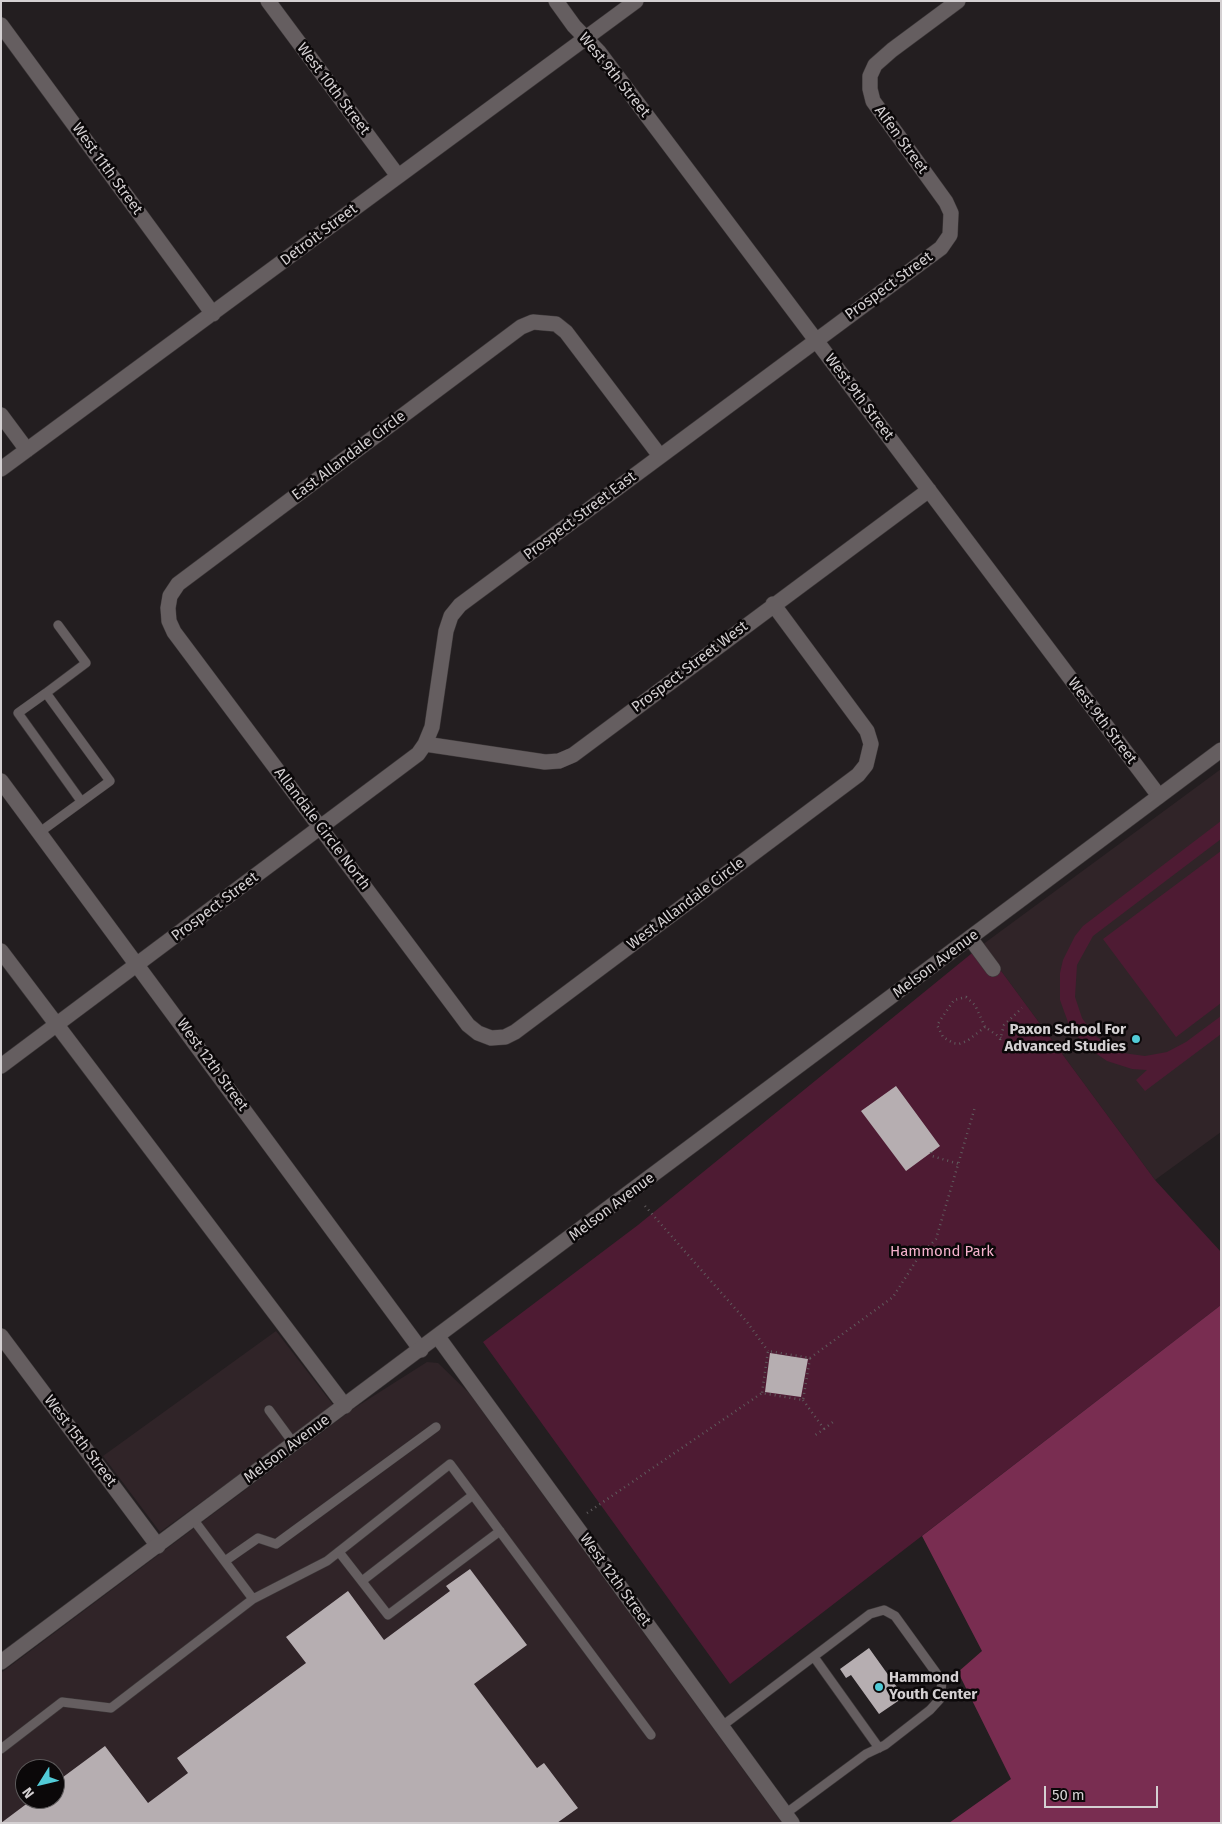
<!DOCTYPE html>
<style>
body{margin:0}
#map{position:relative;width:1222px;height:1824px;overflow:hidden;background:#231e20;font-family:"Fira Sans",sans-serif}
canvas{display:block}
.frame{position:absolute;inset:0;border:2px solid #d4d0d2;pointer-events:none}
.north{position:absolute;left:15px;top:1759px;width:50px;height:50px;box-sizing:border-box;background:#0b0809;border:1px solid #5b5859;border-radius:50%;rotate:234deg;font-size:14px;font-weight:700;line-height:20px;text-align:center;color:#d4d0d2}
.north::after{content:'';display:block;margin:auto;width:18px;height:22px;background:#52cbd7;clip-path:polygon(50% 0,100% 100%,50% 72%,0 100%)}
.scale{position:absolute;left:1044px;top:1786px;width:114px;height:22px;box-sizing:border-box;border:2px solid #d4d0d2;border-top:0;padding-left:6px;font-size:15px;line-height:18px;white-space:nowrap;color:#d4d0d2;-webkit-text-stroke:4px #0b0809;paint-order:stroke}
</style>
<div id="map">
<canvas width="1222" height="1824"></canvas>
<div class="frame"></div>
<div class="north">N</div>
<div class="scale">50 m</div>
</div>
<script>
const context = document.querySelector('canvas').getContext('2d');
context.lineJoin = 'round';
function paint(path, color) { context.fillStyle = color; context.fill(path, 'evenodd'); }
const shape = rows => new Path2D(rows.map(r => 'M' + r).join(''));
function strokePath(path, color, width, dash) { context.strokeStyle = color; context.lineWidth = width; context.lineCap = dash ? 'butt' : 'round'; context.setLineDash(dash || []); context.stroke(path); }
function write(font, color, halo, rows, align = 'center') {
  context.font = font + ' "Fira Sans",sans-serif'; context.lineWidth = 5; context.setLineDash([]); context.textBaseline = 'middle'; context.strokeStyle = halo; context.fillStyle = color; for (const [text, x, y, turn = 0] of rows) {
    context.save(); context.translate(x, y); context.rotate((+turn || 0) * Math.PI / 180); context.textAlign = isNaN(turn) ? turn : align; if (halo) context.strokeText(text, 0, 0); context.fillText(text, 0, 0); context.restore();
  }
}
const built = shape([
 [1221,769,1221,1132,1155,1180,982,945],
 [276,1331,334,1406,160,1532,103,1456],
 [427,1362,438,1363,469,1393,782,1823,1,1823,1,1673,353,1409],
 [25,1769,55,1769,55,1799,25,1799]
]);
const green = shape([
 [1221,821,1221,839,1093,936,1077,965,1075,997,1082,1018,1095,1036,1123,1053,1145,1056,1167,1052,1186,1042,1221,1016,1221,1034,1145,1091,1136,1080,1147,1070,1132,1069,1107,1061,1085,1046,1069,1025,1060,1000,1060,973,1063,960,1075,936,1083,926],
 [1221,851,1221,1003,1176,1037,1103,939],
 [982,945,1155,1180,1221,1252,1221,1305,730,1684,483,1342,638,1225]
]);
const forest = shape([
 [1221,1305,1221,1823,949,1823,1011,1779,958,1672,982,1651,922,1536]
]);
const building = shape([
 [896,1086,940,1146,906,1171,861,1111],
 [770,1353,808,1359,801,1397,765,1392],
 [470,1569,527,1645,474,1684,537,1768,544,1763,578,1808,557,1823,1,1823,33,1799,55,1799,55,1783,105,1746,148,1803,188,1773,177,1758,306,1663,286,1637,348,1591,384,1640,450,1591,446,1586],
 [869,1648,904,1697,879,1714,851,1675,846,1678,840,1669]
]);
const path = shape([
 [985,1027,967,1041,959,1044,953,1043,943,1037,937,1025,954,1000,966,997,975,1005,985,1027,1001,1038],
 [1000,1040,1004,1025,1022,1008],
 [931,1152,932,1156,959,1164],
 [645,1206,747,1322,768,1351],
 [810,1358,893,1297,918,1258,936,1239,975,1107],
 [803,1400,824,1429,814,1436],
 [824,1429,833,1422],
 [587,1513,762,1393,803,1400,810,1358,768,1351,762,1393]
]);
const service = shape([
 [46,693,86,663,58,625],
 [40,832,110,781,46,693,18,713,81,801],
 [269,1410,294,1444],
 [339,1552,388,1615,500,1531],
 [225,1561,258,1538,276,1544,436,1427],
 [362,1581,473,1495],
 [253,1599,327,1561,450,1464,651,1735],
 [814,1657,879,1748],
 [722,1726,870,1614,884,1610,895,1616,942,1681,940,1699,930,1710,885,1745,866,1754,785,1814],
 [1,1749,62,1702,111,1708,253,1599,193,1519]
]);
const minor = shape([
 [268,1,398,176],
 [556,1,574,26,599,52,1159,796],
 [1,25,213,314],
 [1,415,27,450],
 [660,456,566,332,556,324,533,322,521,327,178,584,170,596,168,608,169,621,174,632,468,1025,478,1033,491,1038,505,1037,515,1032,858,775,866,765,871,744,867,731,773,604],
 [1,469,636,1],
 [425,744,545,762,559,761,573,755,929,490],
 [1,781,421,1350],
 [970,938,993,969],
 [1,951,345,1406],
 [1,1066,418,754,425,744,432,727,446,631,451,616,460,605,941,248,950,235,951,213,946,202,873,101,870,89,870,76,875,65,892,50,958,1],
 [1,1336,158,1546]
]);
const tertiary = shape([
 [438,1337,792,1823],
 [1,1662,1221,750]
]);
const markers = [
 [1136,1039,5,"#52cbd7"],
 [879,1687,5,"#52cbd7"]
];
const streetNames = [
 ["West 9th Street",614,75,51],
 ["West 10th Street",333,89,53],
 ["Alfen Street",901,140,54],
 ["West 11th Street",107,169,54],
 ["Detroit Street",319,235,-37],
 ["Prospect Street",889,286,-36],
 ["West 9th Street",859,397,53],
 ["East Allandale Circle",349,456,-37],
 ["Prospect Street East",580,516,-37],
 ["Prospect Street West",690,667,-37],
 ["West 9th Street",1102,721,53],
 ["Allandale Circle North",322,829,53],
 ["West Allandale Circle",686,904,-37],
 ["Prospect Street",215,907,-37],
 ["Melson Avenue",936,964,-37],
 ["West 12th Street",212,1065,54],
 ["Melson Avenue",612,1207,-37],
 ["West 15th Street",80,1441,53],
 ["Melson Avenue",287,1449,-37],
 ["West 12th Street",615,1580,54]
];
const poiNames = [
 ["Paxon School For",1126,1030],
 ["Advanced Studies",1126,1047],
 ["Hammond",889,1678,"left"],
 ["Youth Center",889,1695,"left"]
];
const parkNames = [
 ["Hammond Park",942,1252]
];
paint(built, '#302428');
paint(green, '#4e1b33');
paint(forest, '#792d51');
paint(building, '#b6aeb1');
strokePath(service, '#3d3839', 10);
strokePath(minor, '#3d3839', 16);
strokePath(tertiary, '#3d3839', 16);
strokePath(path, '#605b5d', 2.5, [1, 4]);
strokePath(service, '#655e60', 9);
strokePath(minor, '#655e60', 15);
strokePath(tertiary, '#655e60', 15);
for (const [x, y, r, color] of markers) { const dot = new Path2D(); dot.arc(x, y, r, 0, 2 * Math.PI); context.fillStyle = color; context.fill(dot); strokePath(dot, '#0b0809', 2); }
write('15px', '#d4d0d2', '#0b0809', streetNames);
write('bold 15px', '#d4d0d2', '#0b0809', poiNames, 'right');
write('15px', '#f5b1cc', '#0b0809', parkNames);
</script>
